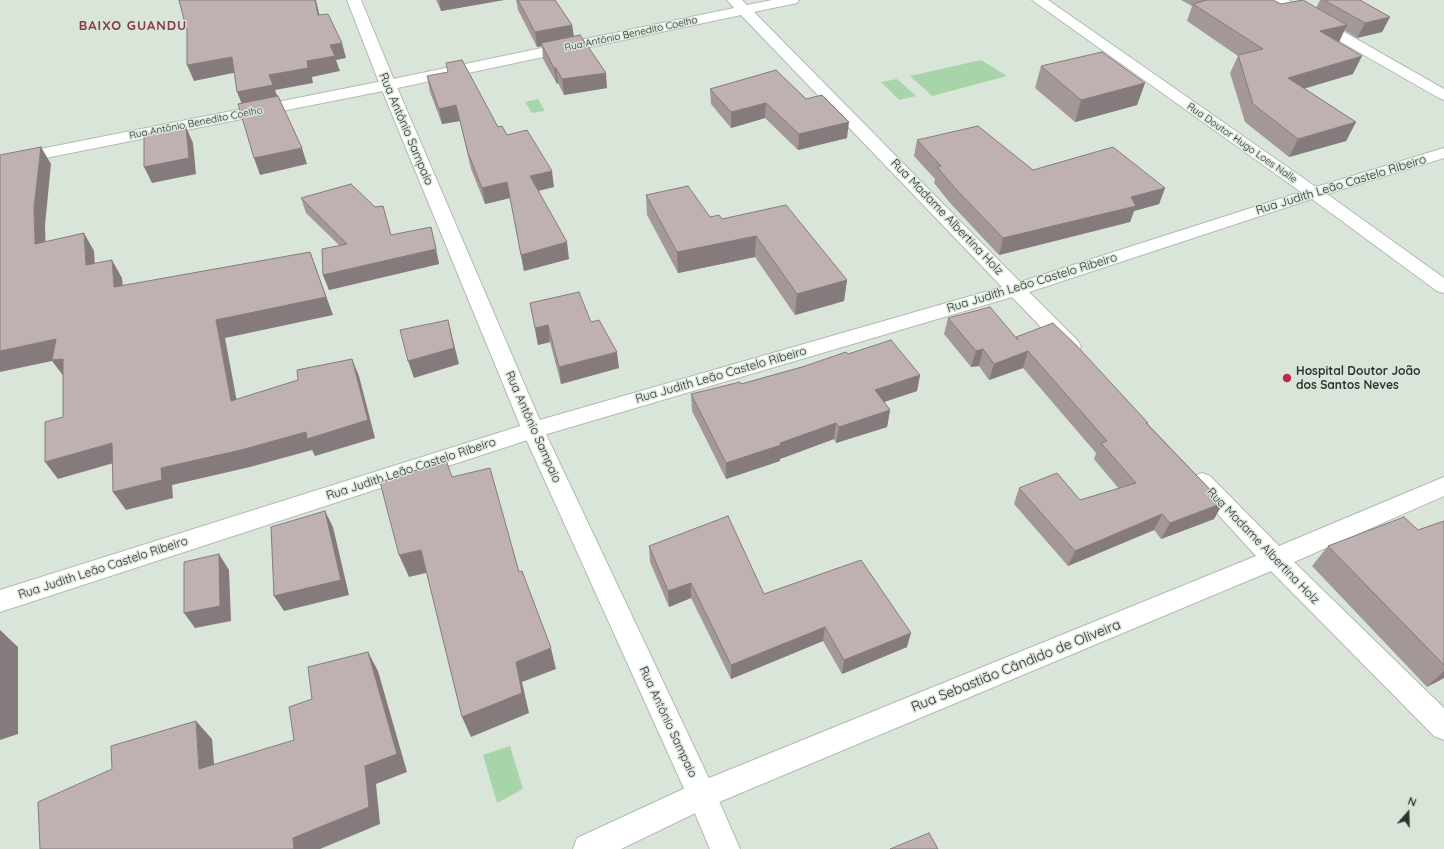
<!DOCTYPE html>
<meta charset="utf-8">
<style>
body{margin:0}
#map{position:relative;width:1444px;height:849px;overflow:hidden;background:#dae5da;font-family:Quicksand,sans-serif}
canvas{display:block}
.north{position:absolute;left:1388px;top:793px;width:40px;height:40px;-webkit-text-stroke:3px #dae5da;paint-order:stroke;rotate:20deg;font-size:11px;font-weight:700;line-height:16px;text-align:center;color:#303430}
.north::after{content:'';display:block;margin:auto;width:14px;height:18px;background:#303430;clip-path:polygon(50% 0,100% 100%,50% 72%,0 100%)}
</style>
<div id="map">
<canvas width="1444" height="849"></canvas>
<div class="north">N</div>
</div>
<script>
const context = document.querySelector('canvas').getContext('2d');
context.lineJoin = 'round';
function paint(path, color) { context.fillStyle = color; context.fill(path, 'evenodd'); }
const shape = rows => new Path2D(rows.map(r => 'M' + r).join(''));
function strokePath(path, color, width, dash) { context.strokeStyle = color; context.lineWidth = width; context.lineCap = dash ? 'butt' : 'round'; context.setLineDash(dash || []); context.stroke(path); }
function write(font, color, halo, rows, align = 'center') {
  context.font = font + ' Quicksand,sans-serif'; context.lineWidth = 3; context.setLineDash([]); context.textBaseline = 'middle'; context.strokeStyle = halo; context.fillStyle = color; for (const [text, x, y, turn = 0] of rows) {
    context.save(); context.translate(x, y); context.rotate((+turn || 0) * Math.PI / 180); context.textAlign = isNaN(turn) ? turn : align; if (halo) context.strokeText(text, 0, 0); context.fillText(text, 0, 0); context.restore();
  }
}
const water = shape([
 [981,60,1007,76,932,96,910,76],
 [897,79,916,96,899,100,881,82],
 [538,99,545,111,532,113,525,102],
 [510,746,523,789,497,803,483,755]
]);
const street = shape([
 [727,0,742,0,747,5,772,0,799,0,797,3,754,12,1020,282,1301,192,1032,0,1048,0,1316,187,1444,148,1444,158,1327,194,1444,278,1444,293,1437,291,1312,199,1029,292,1078,341,1081,346,1078,351,1071,353,1064,351,1012,297,537,437,0,612,0,590,533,422,1002,287,741,15,388,90,0,167,0,157,388,80,734,8,727,0],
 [1202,473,1210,476,1279,546,1444,477,1444,496,1294,562,1444,708,1444,740,1434,736,1271,571,712,805,621,849,573,849,577,838,692,785,1256,556,1194,488,1190,482,1194,476,1202,473]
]);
const secondary = shape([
 [347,0,361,0,396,85,544,430,712,785,740,849,710,849,691,804,522,430,380,85,347,0],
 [1271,0,1288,0,1444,89,1444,100,1439,98,1273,3,1271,0]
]);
const wall = shape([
 [436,0,504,0,441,11],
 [516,0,555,0,572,25,574,36,607,88,564,95,558,83,557,84,543,59,542,46,537,47,518,10],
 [1181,0,1273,0,1281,4,1316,8,1320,0,1360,0,1390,17,1382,32,1357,38,1344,30,1339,42,1353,74,1304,88,1356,122,1346,141,1289,157,1245,122,1230,73,1238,56,1187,21,1192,6],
 [1041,66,1145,83,1137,105,1075,122,1035,88],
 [776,70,847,138,798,150,765,118,731,128,711,104,710,89],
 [427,76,498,127,507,135,554,187,538,191,569,259,524,271,510,198,485,204,471,169,460,121,442,124,430,92],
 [917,140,1033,170,1165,188,1159,204,1134,211,1130,222,999,255,951,204,934,183,935,179,914,156],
 [646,195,710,217,722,219,847,280,844,301,795,315,755,257,678,273,647,215],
 [301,198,375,207,383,206,391,235,435,242,439,264,329,290,323,275,339,245,306,213],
 [530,303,591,322,619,368,561,384,550,342,538,345],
 [948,318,1016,337,1148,424,1223,503,1214,519,1161,539,1154,530,1068,566,1014,504,1019,488,1080,500,1119,489,1094,459,1096,453,1023,368,989,380,979,366,971,367,944,334],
 [848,354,920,375,917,391,884,402,890,410,887,427,836,443,834,439,780,459,780,461,726,479,692,411,691,394,741,384],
 [1444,521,1444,678,1427,687,1312,566,1328,546,1418,530],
 [649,546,764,594,907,647,842,674,823,641,731,679,691,598,669,607,650,562]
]);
const shadedWall = shape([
 [315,0,316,0,323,30,318,15],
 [439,0,504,0,441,11],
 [1390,17,1382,32,1357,38,1365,23],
 [572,25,574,40,541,43,542,46,537,47,535,32],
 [1347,25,1339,42,1320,31],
 [342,43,346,58,336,60,340,71,312,77,313,83,275,90,279,100,243,107,237,92,269,75,307,61,330,45],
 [1362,56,1353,74,1280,96,1288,78],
 [232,57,238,72,194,81,187,65],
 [554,68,556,68,558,83,557,84],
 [606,73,607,88,564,95,562,79],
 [1145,83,1137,105,1075,122,1081,100],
 [766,103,765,118,731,128,731,112],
 [456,105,460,121,442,124,439,109],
 [849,122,847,138,798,150,799,134],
 [1356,122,1346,141,1289,157,1298,139],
 [186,127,193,143,196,174,152,183,144,167],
 [41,147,51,164,45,225,46,261,35,244,34,207],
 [302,148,307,164,260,175,254,158],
 [552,171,554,187,533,192,530,176],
 [507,182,510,198,485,204,482,188],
 [1165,188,1159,204,1134,211,1130,222,999,255,1003,238,1131,197],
 [431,227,439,264,329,290,323,275],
 [84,233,94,251,96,283,86,265],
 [756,236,755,257,678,273,677,252],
 [567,242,569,259,524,271,521,255],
 [310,252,333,315,225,338,240,418,231,401,216,320],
 [112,260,122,278,125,305,114,287],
 [847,280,844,301,795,315,797,294],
 [448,320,459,364,414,378,408,361],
 [548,325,550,342,538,345,535,328],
 [56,339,63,359,65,378,52,361,0,372,0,351],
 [983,349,979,366,971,367,976,351],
 [1028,351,1023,368,989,380,994,364],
 [617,352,619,368,561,384,559,367],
 [352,359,359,376,375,438,315,456,312,450,250,467,172,485,173,498,126,510,113,492,161,468],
 [920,375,917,391,872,406,875,390],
 [890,410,887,427,836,443,839,427],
 [836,423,834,439,780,459,780,461,726,479,726,463],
 [112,443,124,460,58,479,45,462],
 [1223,503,1214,519,1161,539,1170,523],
 [325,511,333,527,349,595,284,611,274,596],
 [1162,514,1154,530,1068,566,1075,551],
 [421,550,430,572,409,577,399,555],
 [219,554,229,570,231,621,195,628,184,613],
 [691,583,691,598,669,607,668,591],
 [825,627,823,641,731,679,731,665],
 [0,630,18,647,18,734,0,740],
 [911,633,907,647,842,674,844,660],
 [551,648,556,669,522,682,529,713,471,737,462,717,516,662],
 [368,652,378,671,407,772,376,784,380,824,320,849,294,849,293,838,365,766],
 [1444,671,1444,678,1427,687],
 [196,721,212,739,216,787,199,769]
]);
const building = shape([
 [179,0,315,0,318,15,328,14,342,43,330,45,335,56,307,61,308,68,269,75,273,85,237,92,232,57,187,65,187,31,179,0],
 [518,0,555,0,572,25,535,32,518,0],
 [1207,0,1273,0,1281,4,1303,0,1347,25,1320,31,1362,56,1288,78,1356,122,1298,139,1253,104,1238,55,1263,49,1193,4,1207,0],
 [1324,0,1360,0,1390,17,1365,23,1324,0],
 [580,35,606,73,562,79,556,68,554,68,541,43,580,35],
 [1102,52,1145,83,1081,100,1041,66,1102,52],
 [462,60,498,127,502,126,507,135,527,130,552,171,530,176,567,242,521,255,507,182,482,188,468,153,456,105,439,109,427,76,448,72,446,63,462,60],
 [776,70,806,99,822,95,849,122,799,134,766,103,731,112,710,89,776,70],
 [278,96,302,148,254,158,238,104,278,96],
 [978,126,1033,170,1113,147,1165,188,1131,197,1136,206,1003,238,954,187,937,167,941,166,917,140,978,126],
 [186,127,189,158,144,167,144,134,186,127],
 [41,147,34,207,35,244,84,233,86,265,112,260,114,287,310,252,326,297,216,320,231,401,298,380,297,370,352,359,368,420,307,439,306,432,241,450,161,468,162,480,113,492,112,443,45,462,45,422,63,417,63,359,52,360,56,339,0,351,0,155,41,147],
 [351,184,375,207,383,206,391,235,431,227,436,249,323,275,322,249,347,244,301,198,351,184],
 [688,186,710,217,719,215,722,219,786,205,847,280,797,294,756,236,677,252,646,195,688,186],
 [579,292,591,322,599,320,617,352,559,367,548,325,535,328,530,303,579,292],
 [990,307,1018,340,1016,337,1053,323,1076,345,1148,423,1146,423,1223,503,1170,523,1162,514,1075,551,1019,488,1057,473,1080,500,1136,483,1101,443,1107,441,1028,351,994,364,983,349,976,351,948,318,990,307],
 [448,320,454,348,408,361,400,330,448,320],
 [891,340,920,375,875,390,890,410,839,427,836,423,780,443,781,445,726,463,691,394,740,382,741,384,802,367,846,352,848,354,891,340],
 [446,460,452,477,490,468,519,572,522,571,551,648,516,662,522,693,462,717,421,550,399,555,380,482,446,460],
 [325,511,341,580,274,596,271,527,325,511],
 [728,516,764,594,861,560,911,633,844,660,825,627,731,665,691,583,668,591,649,546,728,516],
 [1404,517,1418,530,1444,521,1444,665,1328,546,1404,517],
 [219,554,220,606,184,613,184,562,219,554],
 [368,652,397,754,365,766,369,807,293,838,294,849,40,849,38,802,112,769,111,746,196,721,199,769,294,740,289,707,312,699,308,667,368,652],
 [929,833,938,849,890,849,929,833]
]);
const markers = [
 [1287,378,5,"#ba2a4d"]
];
const farStreetnames = [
 ["Rua Antônio Benedito Coelho",631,34,-12],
 ["Rua Antônio Benedito Coelho",196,123,-11],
 ["Rua Doutor Hugo Loes Nalle",1242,143,35]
];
const streetNames = [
 ["Rua Antônio Sampaio",406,129,67],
 ["Rua Judith Leão Castelo Ribeiro",1341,185,-17],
 ["Rua Madame Albertina Holz",947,217,46],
 ["Rua Judith Leão Castelo Ribeiro",1032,283,-17],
 ["Rua Judith Leão Castelo Ribeiro",721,375,-16],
 ["Rua Antônio Sampaio",533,427,66],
 ["Rua Judith Leão Castelo Ribeiro",411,469,-18],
 ["Rua Madame Albertina Holz",1263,546,46],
 ["Rua Judith Leão Castelo Ribeiro",103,568,-18],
 ["Rua Antônio Sampaio",668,722,65]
];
const poiNames = [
 ["Hospital Doutor João",1296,371],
 ["dos Santos Neves",1296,385]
];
const farDistrictnames = [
 ["BAIXO GUANDU",133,26]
];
const nearStreetnames = [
 ["Rua Sebastião Cândido de Oliveira",1016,666,-22]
];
paint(water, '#a7d5a9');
strokePath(street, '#b1bbb1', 2);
strokePath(secondary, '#b1bbb1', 2);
paint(street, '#fff');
paint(secondary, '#fff');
paint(wall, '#a49798');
paint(shadedWall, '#867b7c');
paint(building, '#bfb0b1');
strokePath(building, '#867b7c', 1);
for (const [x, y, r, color] of markers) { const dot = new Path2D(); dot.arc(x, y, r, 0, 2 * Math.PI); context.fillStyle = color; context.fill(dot); strokePath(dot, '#dae5da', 1.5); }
write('10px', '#303430', '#dae5da', farStreetnames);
write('12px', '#303430', '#dae5da', streetNames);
write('bold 12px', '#303430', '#dae5da', poiNames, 'left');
context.letterSpacing = '1px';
write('bold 13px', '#853c48', '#dae5da', farDistrictnames);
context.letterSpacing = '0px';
write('14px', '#303430', '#dae5da', nearStreetnames);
</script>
